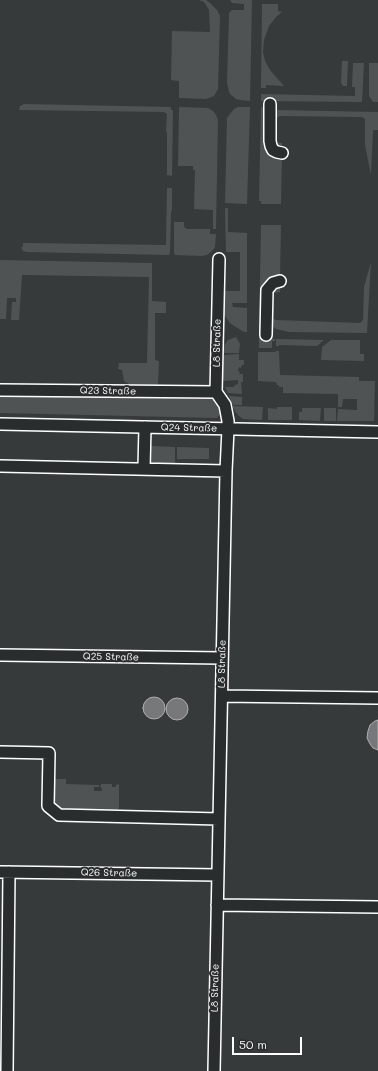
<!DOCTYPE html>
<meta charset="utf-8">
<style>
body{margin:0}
#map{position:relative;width:378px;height:1071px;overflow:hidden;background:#373a3b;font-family:Mali,sans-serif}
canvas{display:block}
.scale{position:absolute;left:232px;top:1037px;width:70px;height:18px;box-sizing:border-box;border:2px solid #fff;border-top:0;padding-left:5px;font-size:12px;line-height:14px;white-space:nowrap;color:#fff;-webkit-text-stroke:3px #2a2d2e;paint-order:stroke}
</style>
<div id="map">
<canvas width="378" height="1071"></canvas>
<div class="scale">50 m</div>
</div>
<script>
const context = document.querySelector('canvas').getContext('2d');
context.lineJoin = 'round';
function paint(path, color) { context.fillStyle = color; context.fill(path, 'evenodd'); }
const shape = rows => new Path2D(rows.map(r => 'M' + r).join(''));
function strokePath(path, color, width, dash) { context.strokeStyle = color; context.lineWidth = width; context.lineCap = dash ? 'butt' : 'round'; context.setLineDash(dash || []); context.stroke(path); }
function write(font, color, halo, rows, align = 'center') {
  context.font = font + ' Mali,sans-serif'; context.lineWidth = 4; context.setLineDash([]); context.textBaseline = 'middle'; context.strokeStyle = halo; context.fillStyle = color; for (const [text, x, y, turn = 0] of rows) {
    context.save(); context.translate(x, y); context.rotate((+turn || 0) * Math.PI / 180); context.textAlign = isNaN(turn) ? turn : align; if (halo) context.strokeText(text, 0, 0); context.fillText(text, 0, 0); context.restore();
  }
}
const green = shape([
 [199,0,206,0,210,3,217,10,220,16,218,89,214,96,206,99,179,98,179,81,171,80,172,31,210,32,209,10,204,2],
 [230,0,252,0,250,101,240,100,236,99,230,94,229,91,227,83,229,13,232,10,244,10,244,4,232,3],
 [262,4,278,4,278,11,282,12,276,17,269,26,264,40,263,52,265,61,270,70,284,86,266,85,266,88,261,88],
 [342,61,348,61,347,86,343,86,341,83],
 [353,63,364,63,362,102,261,101,261,94,355,96,355,87,352,87],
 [369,63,378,63,378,102,373,102,369,96],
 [24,104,171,107,171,110,173,110,172,176,167,175,167,132,166,132,167,114,164,112,19,110,20,106],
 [179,107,208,108,213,111,216,115,218,120,216,229,213,229,213,210,194,209,195,170,193,170,193,166,178,166],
 [238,107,250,107,247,204,225,203,227,118,234,109],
 [261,107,265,108,268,147,282,156,281,204,261,204,261,201,259,201],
 [276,110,378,112,378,130,373,130,371,175,365,145,365,119,362,117,279,116,276,119,276,140,277,143,282,143,282,150,275,147,272,116],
 [167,188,172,188,172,210,171,212,170,251,169,255,27,252,23,251,21,247,23,247,23,243,27,243,166,245],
 [225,208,228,208,228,232,247,233,247,303,232,303,233,307,247,308,247,332,244,332,236,327,230,323,223,313,223,291,240,291,240,252,226,252],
 [174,222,184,222,184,227,187,229,210,229,210,234,216,234,215,247,212,251,207,255,201,256,175,255,174,252],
 [261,225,281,225,280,278,272,280,262,331,259,332],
 [0,260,152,263,152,301,166,302,166,313,155,313,155,360,159,361,158,384,156,387,136,387,129,384,124,381,122,370,118,369,119,363,147,363,149,277,22,275,19,320,11,320,12,302,16,302,16,298,7,298,6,319,0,319],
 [371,262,367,333,289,332,276,329,272,326,268,317,269,294,280,284,280,292,274,293,271,296,272,318,276,320,360,323,363,320,364,287],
 [236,337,240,344,239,353,222,353,222,348,228,340],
 [259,338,275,339,275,341,272,341,272,348,259,348],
 [276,339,324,340,317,346,279,345,279,346,276,346],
 [331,340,360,340,360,354,364,354,364,361,321,360,322,347],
 [276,351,279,351,280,375,359,377,359,381,375,381,374,421,337,421,338,409,357,410,357,399,343,399,342,407,338,407,338,394,283,393,283,387,279,387,279,385,277,385,276,382,258,381,258,352,275,352],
 [239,354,239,360,244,360,244,365,242,365,241,368,239,367,238,371,240,372,239,374,243,374,243,382,241,382,242,394,228,393,225,387,234,387,235,385,238,384,238,380,222,381,222,355],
 [0,394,213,399,220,405,221,409,221,413,217,418,0,413],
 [229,396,242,397,242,405,233,405],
 [233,406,263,407,262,420,243,419,238,415,233,408],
 [277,407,292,407,292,420,268,420,268,408,277,409],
 [302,408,321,408,320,421,299,420,299,412,302,412],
 [324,408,336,408,336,421,324,421],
 [149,446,175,447,175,465,155,465,151,463,149,461],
 [177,447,209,448,209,459,177,459],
 [54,779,66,779,66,784,99,785,99,787,94,787,94,791,102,791,102,788,100,787,101,784,112,784,112,787,116,787,116,785,119,784,119,808,117,811,63,812,58,809,53,798]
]);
const water = shape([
 '143 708a11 11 0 1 1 22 0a11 11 0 1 1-22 0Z',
 '166 709a11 11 0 1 1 22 0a11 11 0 1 1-22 0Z',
 [378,720,378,750,373,748,370,744,367,738,368,731,370,725,375,721,378,720]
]);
const minor = shape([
 [270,104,270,141,271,146,273,150,277,152,282,153],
 [266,335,267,290,273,283,280,281],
 [0,390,216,392],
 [0,424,378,432],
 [0,466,226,471],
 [144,468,145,427],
 [0,655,222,658],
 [222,696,378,698],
 [0,752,49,753,48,806,59,815,219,819],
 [0,872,218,875],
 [217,905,378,907],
 [7,1071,9,872],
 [214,1071,226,471,228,429,228,421,225,405,216,392,219,259]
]);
const streetNames = [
 ["L8 Straße",217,343,-89],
 ["Q23 Straße",108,391,1],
 ["Q24 Straße",189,428,1],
 ["Q25 Straße",111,657,1],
 ["L8 Straße",222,664,-89],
 ["Q26 Straße",109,873,1],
 ["L8 Straße",215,988,-89]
];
paint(green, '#505354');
paint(water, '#767879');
strokePath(water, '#adaeaf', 1);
strokePath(minor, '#fff', 14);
strokePath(minor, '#2a2d2e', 11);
write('10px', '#fff', '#2a2d2e', streetNames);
</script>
